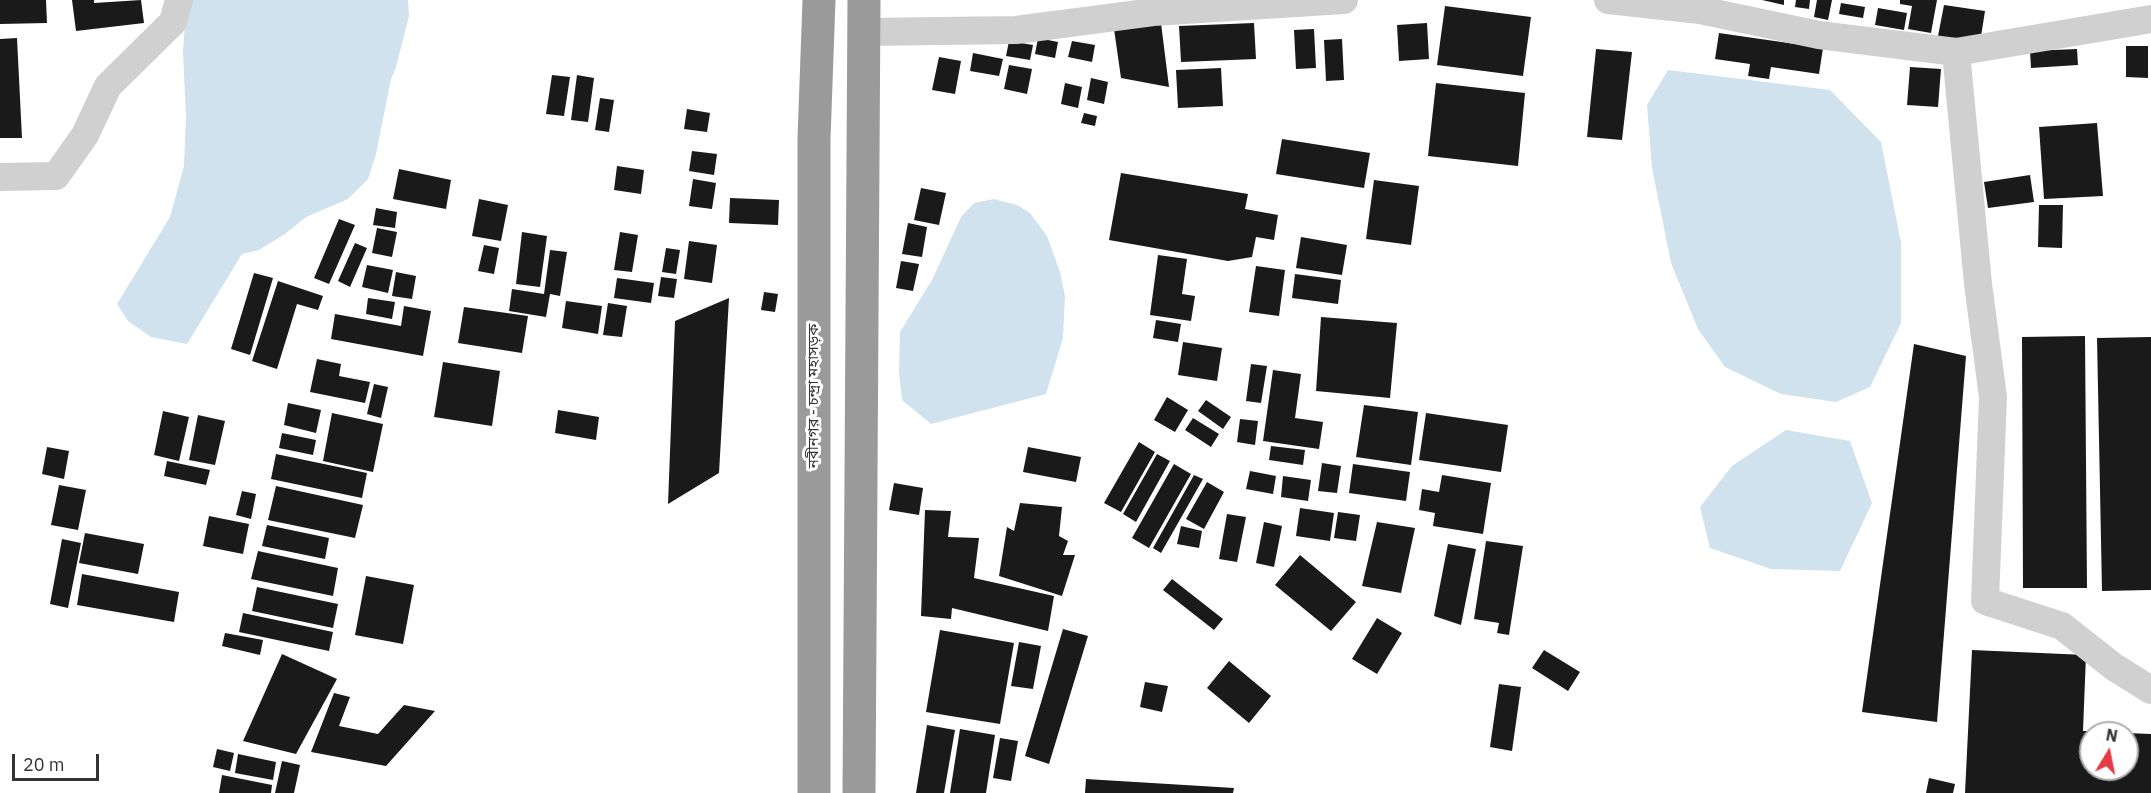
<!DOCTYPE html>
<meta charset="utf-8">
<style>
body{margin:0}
#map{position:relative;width:2151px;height:793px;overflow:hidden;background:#fff;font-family:"IBM Plex Sans",sans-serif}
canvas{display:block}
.north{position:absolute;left:2079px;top:721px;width:60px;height:60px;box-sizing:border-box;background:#fff;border:2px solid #adadad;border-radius:50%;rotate:10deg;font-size:16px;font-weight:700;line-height:24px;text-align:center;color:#333}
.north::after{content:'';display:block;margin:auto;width:21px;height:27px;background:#e63946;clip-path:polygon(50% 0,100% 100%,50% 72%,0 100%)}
.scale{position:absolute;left:12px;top:754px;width:87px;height:27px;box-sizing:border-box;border:3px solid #333;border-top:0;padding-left:8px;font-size:18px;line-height:21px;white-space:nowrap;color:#333;-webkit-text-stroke:4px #fff;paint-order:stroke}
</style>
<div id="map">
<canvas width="2151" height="793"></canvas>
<div class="north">N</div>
<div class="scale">20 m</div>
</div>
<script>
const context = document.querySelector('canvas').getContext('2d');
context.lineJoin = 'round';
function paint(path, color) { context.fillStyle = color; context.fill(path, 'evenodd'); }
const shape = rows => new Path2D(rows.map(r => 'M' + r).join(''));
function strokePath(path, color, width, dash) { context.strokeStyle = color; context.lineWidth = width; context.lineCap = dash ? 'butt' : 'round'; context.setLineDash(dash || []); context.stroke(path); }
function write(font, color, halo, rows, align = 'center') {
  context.font = font + ' "IBM Plex Sans","Noto Sans Bengali",sans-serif'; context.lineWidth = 6; context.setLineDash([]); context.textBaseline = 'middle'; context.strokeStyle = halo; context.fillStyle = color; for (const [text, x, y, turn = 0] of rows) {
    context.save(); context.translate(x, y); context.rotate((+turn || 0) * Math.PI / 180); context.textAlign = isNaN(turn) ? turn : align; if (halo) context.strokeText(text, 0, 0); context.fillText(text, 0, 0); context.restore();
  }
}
const water = shape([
 [188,0,408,0,409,16,396,67,391,79,376,154,368,179,348,199,306,217,285,234,259,250,242,254,187,344,151,337,128,321,117,304,170,217,184,166,186,117,183,52,186,5],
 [1668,70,1830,90,1881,142,1901,243,1901,323,1870,387,1836,402,1781,394,1725,367,1698,329,1671,263,1652,168,1647,105],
 [994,199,1017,205,1030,213,1047,236,1060,272,1065,296,1063,338,1046,394,931,424,902,400,899,372,900,332,932,280,961,217,974,203],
 [1786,430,1850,441,1872,503,1840,571,1771,569,1710,548,1700,507,1732,466]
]);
const building = shape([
 [0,0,46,0,47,23,0,24],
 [72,0,94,0,94,3,141,0,144,23,76,31],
 [1762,0,1784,0,1784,5],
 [1796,0,1810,0,1809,9,1795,7],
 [1817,0,1832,0,1828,20,1814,17],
 [1900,0,1937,0,1931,33,1908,29,1912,6,1900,4],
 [1841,3,1865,7,1863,18,1839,14],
 [1944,5,1985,11,1980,43,1938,36],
 [1445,6,1531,17,1523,76,1437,65],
 [1878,8,1907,13,1904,30,1875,25],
 [1161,23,1169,87,1121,78,1114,29],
 [1254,23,1256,59,1181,62,1179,26],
 [1427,23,1429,59,1399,61,1397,25],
 [1314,29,1316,68,1296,69,1294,30],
 [1719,33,1823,48,1819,74,1771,67,1769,79,1748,76,1750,64,1715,59],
 [17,38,22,138,0,138,0,39],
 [1038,38,1058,42,1055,58,1035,54],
 [1342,39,1344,80,1326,81,1324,40],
 [1009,41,1033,45,1030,60,1006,56],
 [1072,41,1095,45,1092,62,1068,57],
 [2126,46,2148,46,2148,78,2126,77],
 [1596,49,1632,52,1622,140,1587,137],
 [2077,49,2078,65,2031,68,2030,51],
 [973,53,1003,59,999,76,970,71],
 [939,57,961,61,955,94,932,90],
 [1009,65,1032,69,1027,94,1004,89],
 [1910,67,1941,69,1938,107,1907,105],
 [1221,68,1223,106,1178,108,1176,70],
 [552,75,570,77,564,116,546,114],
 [577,75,594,78,588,122,571,120],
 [1091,78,1108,82,1104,104,1087,100],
 [1065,83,1082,87,1078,108,1061,104],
 [1436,83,1525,93,1518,166,1428,156],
 [600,98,614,100,609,132,595,130],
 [687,109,710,113,707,132,684,129],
 [1084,113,1097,116,1095,126,1081,123],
 [2097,123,2103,196,2044,199,2039,127],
 [1282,139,1370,153,1364,188,1276,174],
 [692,151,717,154,714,175,689,171],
 [617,166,644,170,641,194,614,190],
 [399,169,451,180,446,209,393,199],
 [1121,173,1248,194,1245,209,1278,215,1274,240,1256,237,1252,257,1228,261,1109,240],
 [2030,175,2034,202,1988,208,1984,182],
 [693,179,716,183,712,209,689,206],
 [1374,180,1419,186,1411,245,1366,239],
 [921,188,946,193,939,225,914,220],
 [730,198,779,200,778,225,729,223],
 [479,199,508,205,501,241,472,236],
 [2039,205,2063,205,2062,248,2038,247],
 [376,208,397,212,395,228,373,225],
 [339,219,355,225,329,284,314,278],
 [908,223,927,227,922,257,902,254],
 [377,228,397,232,392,257,372,253],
 [522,232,547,236,540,287,516,284],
 [620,232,638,235,632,272,614,270],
 [1301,237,1347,245,1342,275,1296,268],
 [689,241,717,245,712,283,684,279],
 [355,243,367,248,350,287,338,281],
 [484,245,499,248,494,274,478,271],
 [666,248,680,250,676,274,662,272],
 [550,250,567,252,560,296,550,294,546,317,509,311,512,289,544,294],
 [1158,255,1187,259,1182,294,1195,296,1191,321,1150,315],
 [901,261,919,264,913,291,896,288],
 [367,265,393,270,388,293,362,287],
 [1256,266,1285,270,1279,316,1249,312],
 [396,272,416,276,412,299,392,296],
 [254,273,273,278,250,355,231,349],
 [1295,274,1341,280,1338,304,1292,298],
 [661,277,677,279,674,298,658,296],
 [617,278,654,283,651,303,614,298],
 [278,281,323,296,318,310,297,304,277,369,252,361],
 [764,292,778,294,775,312,761,310],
 [368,298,395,302,392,319,366,314],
 [729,298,719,473,668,504,675,321],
 [566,301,602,306,598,334,562,328],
 [608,303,627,306,622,337,603,335],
 [404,306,431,311,423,356,331,339,335,314,401,326],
 [464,307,528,316,522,353,458,343],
 [1321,317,1397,323,1390,398,1316,391],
 [1156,320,1181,324,1178,342,1153,338],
 [2085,336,2087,588,2023,588,2022,337],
 [2151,337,2151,590,2102,591,2097,338],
 [1183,342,1222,348,1217,381,1178,375],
 [1914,344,1966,356,1937,722,1862,712],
 [317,359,341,364,339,376,370,382,365,403,310,392],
 [443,362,500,371,492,426,434,417],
 [1251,364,1267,366,1261,403,1246,401],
 [1273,370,1301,374,1295,418,1323,422,1319,449,1263,441],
 [374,384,388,387,381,418,367,414],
 [1167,397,1188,410,1175,432,1154,420],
 [1206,400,1231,417,1223,429,1198,411],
 [288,403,321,410,316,433,284,425],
 [1364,405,1418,412,1411,465,1356,457],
 [558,410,599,417,596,440,555,433],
 [163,411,189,417,179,461,154,455],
 [332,413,383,424,373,472,323,461],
 [1426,413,1508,425,1501,472,1419,460],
 [198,415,225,421,215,465,189,460],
 [1193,418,1219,434,1211,447,1185,430],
 [1240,419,1258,421,1255,445,1237,442],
 [282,433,316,440,313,455,279,448],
 [1139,442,1155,452,1121,512,1104,503],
 [1271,446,1305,450,1303,465,1269,460],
 [47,447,69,451,64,479,42,474],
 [1028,447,1081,457,1076,482,1023,472],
 [276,454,367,473,362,498,271,479],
 [1157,454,1170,461,1136,522,1123,514],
 [167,461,210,470,206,485,164,476],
 [1322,463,1341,466,1337,493,1318,491],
 [1174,464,1191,474,1149,548,1132,538],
 [1353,464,1410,472,1406,501,1349,493],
 [1250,471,1276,476,1273,494,1246,489],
 [1194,475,1203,479,1161,553,1153,548],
 [1442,475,1491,483,1483,534,1433,526,1435,513,1419,510,1422,489,1439,492],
 [1283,476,1311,480,1308,501,1281,497],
 [1207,482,1224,492,1204,529,1186,519],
 [894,483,923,488,919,515,889,510],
 [59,485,86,490,78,530,51,525],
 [276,486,363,505,355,538,268,520],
 [242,491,256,494,251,519,236,515],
 [1020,503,1062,507,1059,536,1068,541,1063,555,1075,555,1062,596,999,576,1007,527,1014,531],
 [1300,508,1334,513,1330,541,1296,536],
 [925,510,951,511,948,537,979,538,974,578,1054,596,1048,631,952,608,951,619,921,616],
 [1338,512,1360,515,1356,541,1334,538],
 [1227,514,1246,517,1237,562,1219,559],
 [209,516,249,524,243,554,203,546],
 [1264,522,1282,526,1274,567,1256,563],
 [1377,522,1415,528,1401,593,1362,586],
 [267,525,329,538,325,559,262,546],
 [1181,526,1202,531,1199,548,1177,544],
 [85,533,144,544,138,574,79,563],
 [62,539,81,543,68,608,50,604],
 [1486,541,1523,546,1509,635,1497,633,1499,623,1474,619],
 [1448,544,1476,549,1461,625,1434,616],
 [258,551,338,568,333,596,251,579],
 [1300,555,1356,602,1331,631,1275,585],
 [82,574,179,592,174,622,77,605],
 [366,576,414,585,403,644,355,635],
 [1172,579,1223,619,1214,630,1163,590],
 [257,587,338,604,333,628,252,611],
 [243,613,333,632,329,651,239,632],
 [1377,618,1402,633,1377,674,1352,659],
 [1063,629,1088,636,1049,764,1025,756],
 [940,630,1014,643,1000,724,926,712],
 [225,633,263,640,260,655,222,646],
 [1019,642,1041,646,1033,689,1011,686],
 [1544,650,1580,672,1568,691,1532,668],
 [1972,650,2086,655,2083,731,2091,731,2091,769,2127,769,2127,733,2151,734,2151,793,1965,793],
 [282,654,337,679,296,754,243,741],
 [1229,661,1271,696,1249,723,1207,688],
 [1145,682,1168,686,1162,712,1140,707],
 [1499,684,1521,687,1512,751,1490,747],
 [334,693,350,697,339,726,378,734,404,705,435,711,386,766,311,752],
 [927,725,955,730,944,793,916,793],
 [960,729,995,735,986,793,950,793],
 [1000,738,1018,741,1011,781,993,778],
 [217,749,234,753,230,771,213,767],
 [238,754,276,762,273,780,235,773],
 [282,761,300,765,294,793,275,793],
 [222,775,272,785,271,793,219,793],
 [1929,778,1955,784,1953,793,1926,793],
 [1086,779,1234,788,1233,793,1085,793]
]);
const street = shape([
 [1608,0,1700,10,1819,35,1956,52,2151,19],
 [864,32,1016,30,1153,12,1344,0],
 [1956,52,1978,284,1993,397,1985,601,2062,626,2114,667,2151,690],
 [0,177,56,176,85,135,108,86,173,22,179,0]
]);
const highway = shape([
 [814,793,814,139,819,0],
 [859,793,864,0]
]);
const streetNames = [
 ["নবীনগর - চন্দ্রা মহাসড়ক",814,396,-90]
];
paint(water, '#cfe2ee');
paint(building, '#1a1a1a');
strokePath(street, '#d0d0d0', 28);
strokePath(highway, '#9a9a9a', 33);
write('15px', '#333', '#fff', streetNames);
</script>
